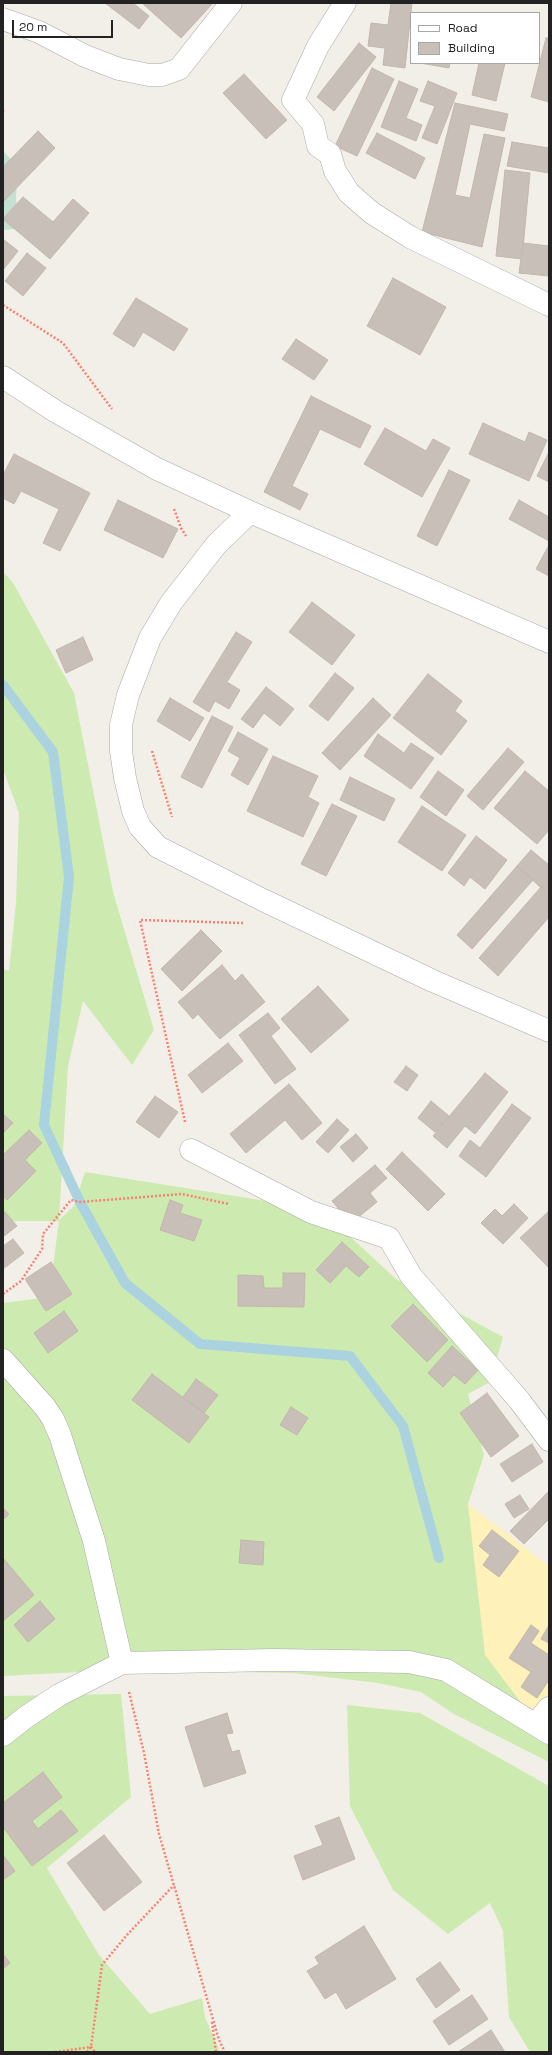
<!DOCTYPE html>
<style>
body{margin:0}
#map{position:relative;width:552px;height:2055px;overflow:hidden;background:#f2efe9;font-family:"Space Grotesk",sans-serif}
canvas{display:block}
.frame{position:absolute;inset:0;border:4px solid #222;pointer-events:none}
.legend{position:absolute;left:410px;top:12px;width:130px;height:52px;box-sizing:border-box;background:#fff;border:1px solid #a7a7a7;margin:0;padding:5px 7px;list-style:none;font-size:12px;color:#222}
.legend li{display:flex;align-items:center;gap:8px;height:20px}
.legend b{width:20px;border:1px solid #a7a7a7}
.scale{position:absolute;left:12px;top:20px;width:101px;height:18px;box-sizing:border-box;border:2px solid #222;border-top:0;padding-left:5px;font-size:12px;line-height:14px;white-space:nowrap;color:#222;-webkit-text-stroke:3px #fff;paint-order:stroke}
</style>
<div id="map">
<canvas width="552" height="2055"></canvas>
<div class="frame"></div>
<ul class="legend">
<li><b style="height:5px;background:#fff"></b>Road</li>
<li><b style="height:11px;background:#c7bfb8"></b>Building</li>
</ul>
<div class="scale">20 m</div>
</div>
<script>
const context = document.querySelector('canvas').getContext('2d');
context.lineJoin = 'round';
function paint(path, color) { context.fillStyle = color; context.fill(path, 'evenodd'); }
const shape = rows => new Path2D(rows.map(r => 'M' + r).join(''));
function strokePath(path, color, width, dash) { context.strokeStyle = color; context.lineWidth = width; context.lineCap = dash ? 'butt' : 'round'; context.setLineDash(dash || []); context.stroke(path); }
const grass = shape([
 [3,572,12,581,74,693,113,892,154,1030,132,1065,83,1001,68,1066,59,1220,74,1206,85,1172,285,1204,345,1232,396,1279,503,1337,490,1382,468,1394,484,1455,468,1504,549,1730,549,1762,452,1713,421,1692,378,1683,293,1673,118,1670,3,1676,3,1303,49,1297,59,1221,3,1221,3,969,9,971,16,903,19,813,3,769],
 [121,1694,131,1797,47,1868,99,1955,150,2014,202,1998,205,2017,220,2052,3,2052,3,1696],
 [347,1705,420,1713,549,1786,549,2052,530,2052,509,2017,503,1931,490,1903,448,1934,393,1890,350,1806]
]);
const wetland = shape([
 [3,151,11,159,17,177,16,200,20,220,15,229,3,230]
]);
const sand = shape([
 [468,1504,549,1566,549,1730,541,1729,485,1655]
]);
const stream = shape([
 [3,685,53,752,69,877,44,1125,80,1202,125,1283,200,1344,350,1356,403,1426,439,1558]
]);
const building = shape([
 [105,3,133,3,149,16,139,29,105,3],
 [142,3,213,3,181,38,142,3],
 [391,3,412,3,405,68,383,65,385,48,368,46,371,23,388,25,391,3],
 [546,38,549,38,549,102,531,97,546,38],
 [359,43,376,57,334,111,317,97,359,43],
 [420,63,450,63,449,68,420,63],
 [479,63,505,63,496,101,472,95,479,63],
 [372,68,394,79,357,156,335,146,372,68],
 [244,74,287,120,266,139,223,93,244,74],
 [399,81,418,89,406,118,422,125,416,141,381,127,399,81],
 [428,81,457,93,437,144,422,138,435,106,420,101,428,81],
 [455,103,508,114,504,131,470,124,455,195,470,198,484,134,505,138,482,247,422,232,455,103],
 [38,131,55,148,3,202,3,167,38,131],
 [377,133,425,158,415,179,366,153,377,133],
 [512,142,549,148,549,173,507,166,512,142],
 [505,170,530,173,522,259,496,256,505,170],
 [23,197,53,222,73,199,89,213,50,259,3,219,23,197],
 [3,239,18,251,3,270,3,239],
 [523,243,549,246,549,276,519,273,523,243],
 [27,253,46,268,23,296,5,281,27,253],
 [393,278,446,307,420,355,367,326,393,278],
 [136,298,188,329,174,351,143,332,134,347,113,334,136,298],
 [296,339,328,360,314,380,282,359,296,339],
 [311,396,371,426,360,448,320,429,292,486,308,494,300,510,264,492,311,396],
 [483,423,525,442,529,432,547,440,529,481,469,454,483,423],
 [385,428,426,451,433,439,450,448,422,497,364,464,385,428],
 [549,452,549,482,537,476,549,452],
 [14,454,90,493,60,551,43,543,59,509,21,491,14,504,3,498,3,475,14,454],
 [449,470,470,480,437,546,417,536,449,470],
 [118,500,178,529,163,558,104,530,118,500],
 [519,500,549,517,549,541,509,519,519,500],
 [549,545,549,576,536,569,549,545],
 [312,602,355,635,332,665,289,632,312,602],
 [236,632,252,642,227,682,240,690,229,709,215,701,209,712,193,702,236,632],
 [83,637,93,660,66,673,56,650,83,637],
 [335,673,354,688,328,721,309,706,335,673],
 [428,674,462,701,455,711,467,721,441,755,393,718,428,674],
 [266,687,294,709,280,726,264,713,253,728,241,719,266,687],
 [170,698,204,718,190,741,157,721,170,698],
 [373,698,391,715,340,770,322,753,373,698],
 [212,716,233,727,202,788,181,777,212,716],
 [238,732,268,749,248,785,231,775,240,758,228,751,238,732],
 [378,734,404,753,411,743,434,758,411,789,364,756,378,734],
 [508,748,524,762,483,810,467,796,508,748],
 [273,756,318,776,308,797,319,803,303,837,247,811,273,756],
 [438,771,464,790,446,816,420,797,438,771],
 [525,771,549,791,549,830,537,844,494,808,525,771],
 [350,777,395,799,384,821,340,800,350,777],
 [332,804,357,816,326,876,301,864,332,804],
 [422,806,466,835,442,871,398,842,422,806],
 [476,836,507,860,485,889,470,877,464,886,448,873,476,836],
 [531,850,549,865,549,895,517,866,531,850],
 [517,866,533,880,472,949,457,935,517,866],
 [541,887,549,894,549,917,498,976,479,958,541,887],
 [201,930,222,951,182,991,161,969,201,930],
 [222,965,235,981,242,974,265,1002,220,1039,198,1014,193,1019,178,1002,222,965],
 [318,986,349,1020,311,1053,281,1019,318,986],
 [268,1013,280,1028,271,1036,296,1069,275,1084,239,1035,268,1013],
 [228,1043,243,1061,202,1093,188,1075,228,1043],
 [406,1066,418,1075,407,1091,394,1082,406,1066],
 [485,1073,508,1092,475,1134,465,1126,447,1148,433,1136,485,1073],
 [289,1084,322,1123,302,1140,285,1120,246,1153,230,1134,289,1084],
 [155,1096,178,1112,159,1138,136,1122,155,1096],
 [431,1101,449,1116,435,1132,418,1118,431,1101],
 [512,1104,531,1118,486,1177,459,1156,470,1140,480,1148,512,1104],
 [3,1114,13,1123,3,1133,3,1114],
 [337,1119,349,1130,328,1153,316,1142,337,1119],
 [29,1130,42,1143,25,1160,36,1171,7,1200,3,1197,3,1155,29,1130],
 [356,1134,368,1148,353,1162,340,1147,356,1134],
 [402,1152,445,1194,428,1211,386,1169,402,1152],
 [375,1165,387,1178,370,1193,377,1202,351,1223,332,1201,375,1165],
 [170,1200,183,1205,180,1213,202,1220,194,1241,160,1230,170,1200],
 [514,1204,528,1218,503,1244,481,1223,495,1209,502,1216,514,1204],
 [5,1212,17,1226,3,1237,3,1213,5,1212],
 [548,1212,549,1213,549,1268,520,1238,548,1212],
 [13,1239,24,1253,3,1269,3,1246,13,1239],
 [342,1242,369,1267,359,1277,346,1266,330,1283,316,1270,342,1242],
 [51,1262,72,1294,46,1311,25,1279,51,1262],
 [283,1273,305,1273,304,1307,238,1306,238,1275,263,1276,264,1288,283,1288,283,1273],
 [413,1304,448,1340,427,1362,391,1326,413,1304],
 [64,1311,78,1331,48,1353,34,1333,64,1311],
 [452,1346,478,1370,465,1384,454,1375,443,1387,428,1373,452,1346],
 [152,1374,209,1417,189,1443,132,1400,152,1374],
 [196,1379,218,1395,204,1413,183,1397,196,1379],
 [487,1393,519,1436,491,1457,460,1413,487,1393],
 [291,1407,308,1418,297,1435,280,1425,291,1407],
 [532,1444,543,1462,512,1482,500,1464,532,1444],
 [549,1491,549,1519,524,1544,510,1531,549,1491],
 [520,1495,529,1509,514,1518,505,1504,520,1495],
 [3,1508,9,1514,3,1520,3,1508],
 [492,1530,519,1551,499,1577,483,1565,490,1555,479,1546,492,1530],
 [241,1540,264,1542,263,1565,239,1563,241,1540],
 [3,1558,34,1595,3,1621,3,1558],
 [40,1601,55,1619,28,1642,14,1625,40,1601],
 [531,1625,539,1631,531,1643,549,1655,549,1680,537,1698,521,1687,531,1672,509,1658,531,1625],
 [549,1625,549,1643,541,1639,549,1625],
 [227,1713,233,1733,226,1734,232,1752,239,1750,246,1773,204,1787,185,1727,227,1713],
 [43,1772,62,1797,32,1821,38,1829,61,1810,78,1831,32,1866,3,1827,3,1803,43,1772],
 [339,1817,355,1859,303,1880,294,1856,323,1845,315,1826,339,1817],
 [104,1835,142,1882,104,1911,67,1863,104,1835],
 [3,1855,15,1871,3,1880,3,1855],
 [364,1926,396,1979,346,2009,336,1992,325,1999,307,1971,319,1964,315,1957,364,1926],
 [3,1954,10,1963,3,1969,3,1954],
 [440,1962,460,1990,436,2008,416,1979,440,1962],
 [472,1995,488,2019,449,2045,433,2021,472,1995],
 [491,2030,505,2052,458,2052,491,2030]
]);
const path = shape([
 [3,110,3,112],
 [3,305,63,343,112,409],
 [174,509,181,528,186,536],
 [152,751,172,817],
 [185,1122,140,920,243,923],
 [3,1294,21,1281,42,1249,43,1234,71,1200,80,1202,182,1194,229,1204],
 [129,1692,144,1753,159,1834,219,2040,225,2052],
 [212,2022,216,2052],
 [55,2052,91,2047,95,2052],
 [87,2052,91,2047,102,1965,126,1936,174,1885]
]);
const minor = shape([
 [345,3,318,46,293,100,313,124,318,146,330,154,335,171,349,193,372,213,410,237,549,305],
 [3,19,39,32,85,56,119,69,149,75,162,75,179,69,231,3],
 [3,377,55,411,157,469,250,512,549,642],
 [250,512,216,545,171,603,150,638,128,695,121,725,121,751,125,778,133,811,140,827,158,847,263,900,433,981,549,1031],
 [191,1150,311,1212,389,1238,411,1276,519,1400,549,1440],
 [3,1360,45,1407,53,1419,60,1435,94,1541,122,1663],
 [536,1724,549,1708],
 [3,1735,26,1717,59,1695,122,1663,274,1660,409,1662,446,1670,549,1733]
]);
paint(grass, '#cdebb0');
paint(wetland, '#c6e0d4');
paint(sand, '#fff1ba');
strokePath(stream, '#aad3df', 10);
paint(building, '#c7bfb8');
strokePath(building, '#c4b6ab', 1);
strokePath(minor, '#a9a9a9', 23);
strokePath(path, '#fa8072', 2.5, [2, 2]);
strokePath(minor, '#fff', 22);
</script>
